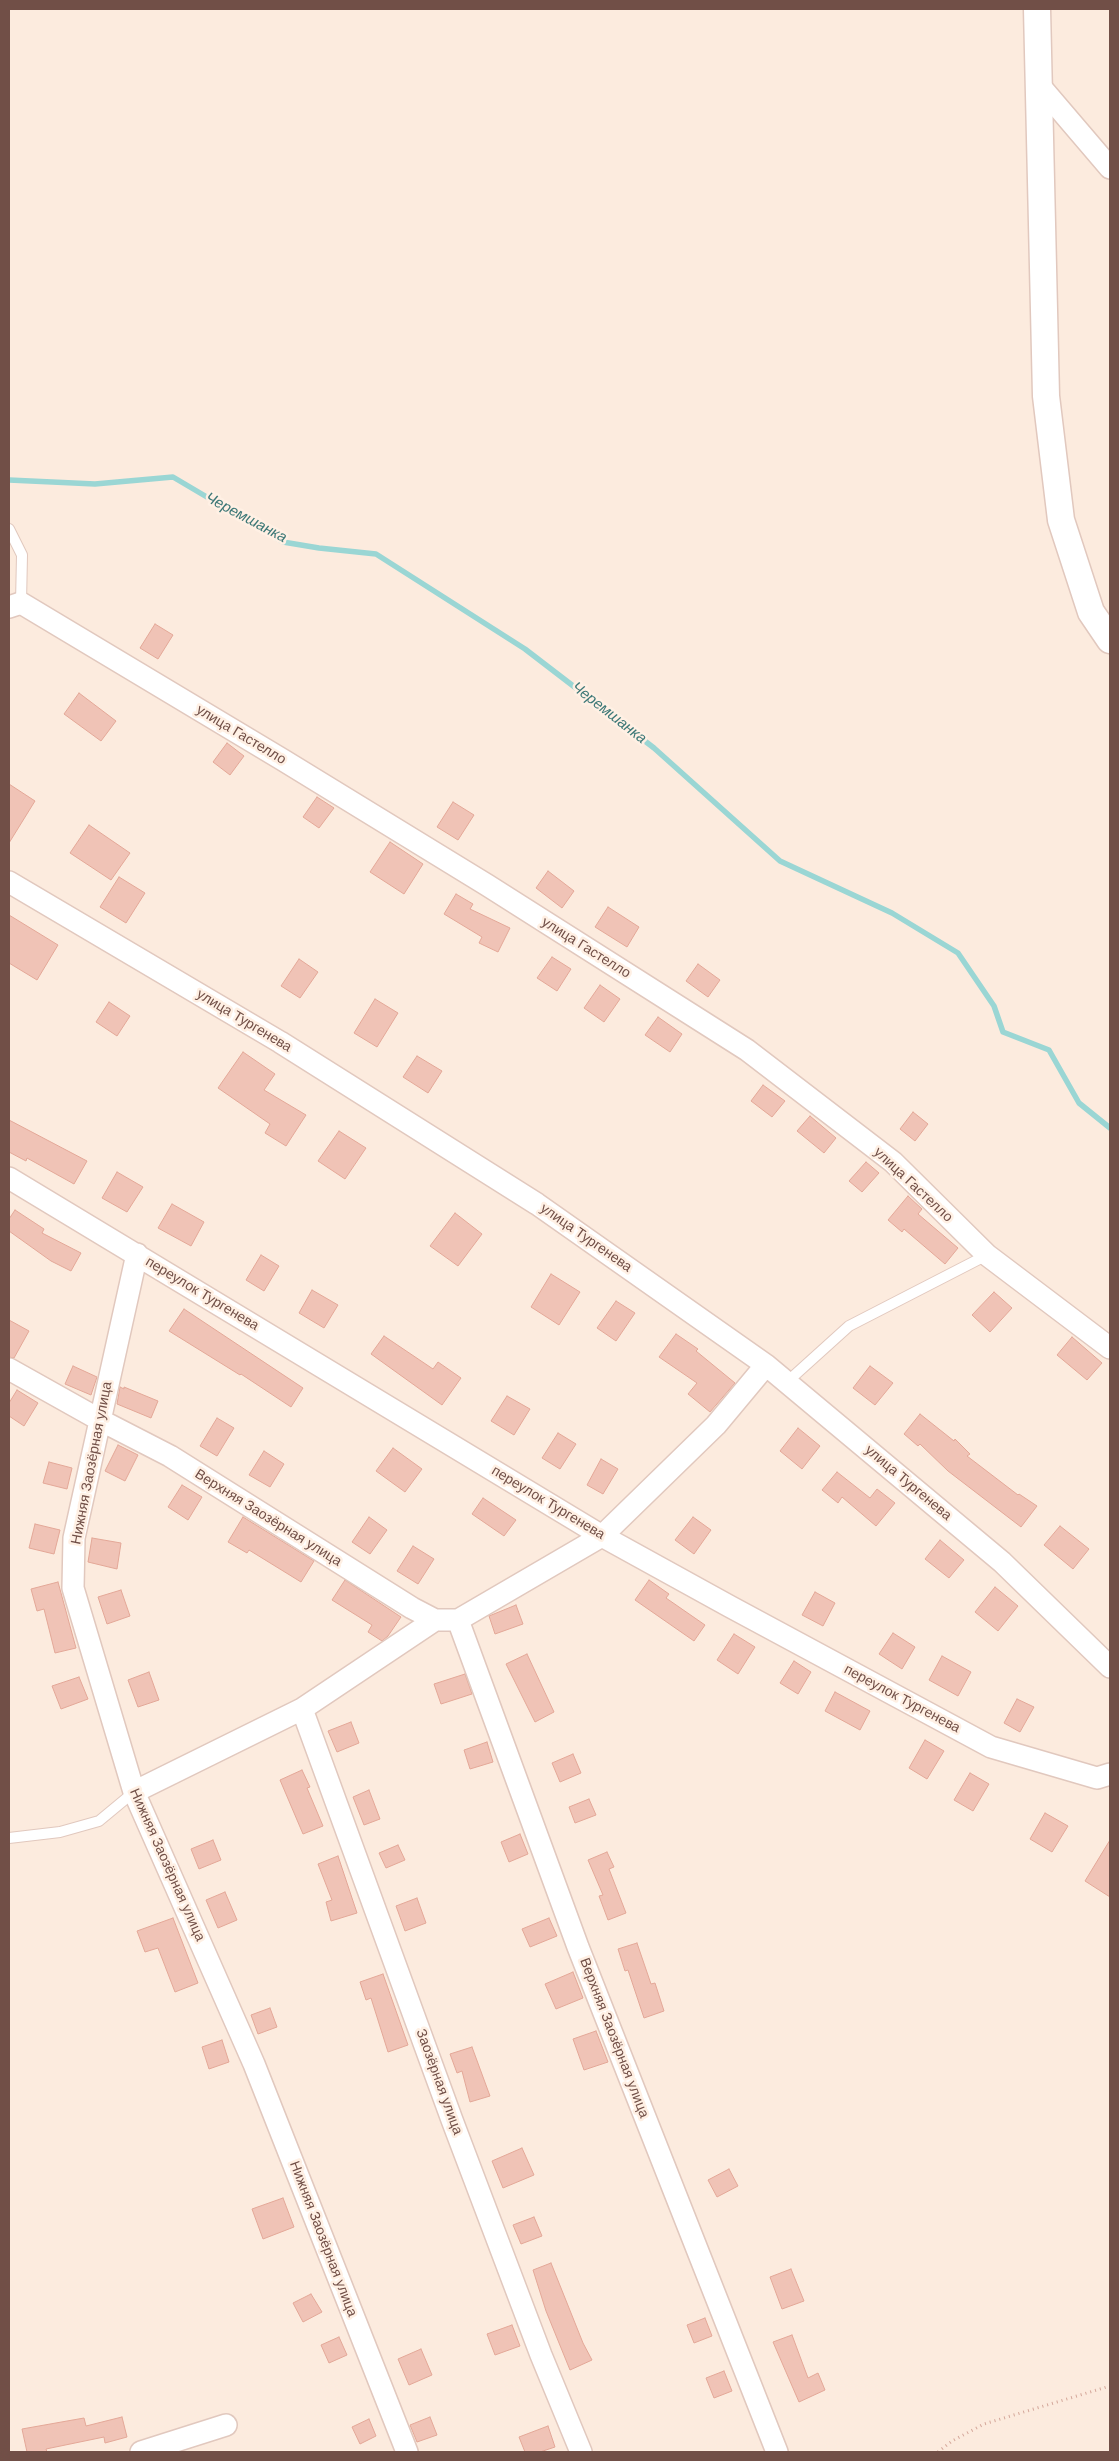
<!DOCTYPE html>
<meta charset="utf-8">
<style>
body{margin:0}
#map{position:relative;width:1119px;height:2461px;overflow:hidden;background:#fcebde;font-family:Arial,sans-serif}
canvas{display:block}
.frame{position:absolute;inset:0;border:10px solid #714f47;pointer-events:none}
</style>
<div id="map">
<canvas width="1119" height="2461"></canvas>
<div class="frame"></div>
</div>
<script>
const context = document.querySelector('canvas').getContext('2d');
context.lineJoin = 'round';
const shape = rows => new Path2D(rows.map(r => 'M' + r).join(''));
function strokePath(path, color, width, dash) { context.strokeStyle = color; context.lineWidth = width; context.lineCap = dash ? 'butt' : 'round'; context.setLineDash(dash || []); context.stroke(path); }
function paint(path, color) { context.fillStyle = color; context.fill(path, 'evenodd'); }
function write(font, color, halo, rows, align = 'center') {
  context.font = font + ' Arial,sans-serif'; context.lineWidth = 5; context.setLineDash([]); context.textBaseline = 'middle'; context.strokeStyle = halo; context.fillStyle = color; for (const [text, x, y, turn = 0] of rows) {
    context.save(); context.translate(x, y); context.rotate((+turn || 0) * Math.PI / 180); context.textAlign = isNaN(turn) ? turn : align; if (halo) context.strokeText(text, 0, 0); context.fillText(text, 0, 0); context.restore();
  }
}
const stream = shape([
 [9,480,95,484,173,477,283,542,319,548,376,554,525,649,654,748,780,861,892,913,958,953,994,1006,1003,1032,1049,1050,1079,1103,1110,1128]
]);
const building = shape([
 [155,624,173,635,158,659,140,648,155,624],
 [79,693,116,721,101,741,64,714,79,693],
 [227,743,244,756,230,775,213,762,227,743],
 [9,784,35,801,9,843,9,784],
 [317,797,334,808,319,828,303,817,317,797],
 [453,802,474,815,458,840,437,827,453,802],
 [89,825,130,853,111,880,70,853,89,825],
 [390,842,423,864,404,894,370,872,390,842],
 [548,871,574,891,562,908,536,888,548,871],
 [119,877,145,893,126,923,100,907,119,877],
 [456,894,473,904,470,909,510,928,498,952,479,943,482,937,444,914,456,894],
 [608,907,639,927,627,947,595,927,608,907],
 [9,915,58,945,37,980,9,963,9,915],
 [552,957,571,969,557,991,537,978,552,957],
 [299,959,318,972,300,998,281,986,299,959],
 [698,964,720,980,708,997,686,981,698,964],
 [600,985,620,999,604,1022,584,1008,600,985],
 [375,999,398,1013,377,1047,354,1033,375,999],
 [109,1002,130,1016,117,1036,96,1022,109,1002],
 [658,1017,682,1034,670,1052,645,1035,658,1017],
 [243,1052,275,1074,264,1090,306,1115,286,1146,265,1133,270,1124,218,1088,243,1052],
 [417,1056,442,1071,428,1093,403,1077,417,1056],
 [763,1085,785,1101,772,1117,751,1101,763,1085],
 [913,1112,928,1124,915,1141,900,1129,913,1112],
 [810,1116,836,1138,824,1153,797,1131,810,1116],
 [9,1120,87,1161,74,1184,27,1158,26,1161,9,1152,9,1120],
 [339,1131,366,1148,345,1179,318,1161,339,1131],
 [866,1162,879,1173,862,1192,849,1181,866,1162],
 [117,1172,143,1187,127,1212,102,1198,117,1172],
 [908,1196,922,1209,918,1214,958,1248,945,1264,904,1229,902,1232,888,1220,908,1196],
 [172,1204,204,1222,191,1246,158,1228,172,1204],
 [15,1210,44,1229,42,1233,81,1253,71,1271,51,1261,9,1231,9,1219,15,1210],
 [455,1213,482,1234,458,1266,430,1246,455,1213],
 [261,1255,279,1266,264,1291,246,1280,261,1255],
 [551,1274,580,1292,559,1325,531,1307,551,1274],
 [312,1290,338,1305,324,1328,299,1313,312,1290],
 [994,1292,1012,1308,990,1332,972,1315,994,1292],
 [616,1301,635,1313,616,1341,597,1328,616,1301],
 [184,1309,303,1388,291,1407,241,1374,240,1375,169,1331,184,1309],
 [9,1320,29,1331,14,1358,9,1357,9,1320],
 [676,1334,698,1349,696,1351,735,1383,710,1412,688,1394,697,1383,659,1357,676,1334],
 [384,1336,433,1369,438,1362,461,1378,442,1405,371,1354,384,1336],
 [1072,1337,1102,1363,1087,1380,1057,1355,1072,1337],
 [73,1366,97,1377,91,1395,65,1384,73,1366],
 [870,1366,893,1383,875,1405,853,1388,870,1366],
 [120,1387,124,1389,124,1387,158,1401,151,1418,117,1404,120,1387],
 [17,1390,38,1403,24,1426,9,1416,9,1403,17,1390],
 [507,1396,530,1409,514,1435,491,1421,507,1396],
 [920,1414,954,1441,955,1439,970,1454,967,1456,1018,1495,1019,1494,1037,1506,1021,1527,948,1471,920,1444,918,1446,904,1434,920,1414],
 [217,1418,234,1428,217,1456,200,1446,217,1418],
 [798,1428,820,1446,802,1469,780,1451,798,1428],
 [558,1433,576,1444,560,1469,542,1458,558,1433],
 [118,1445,138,1455,125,1481,105,1471,118,1445],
 [393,1448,422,1469,405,1492,376,1471,393,1448],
 [264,1451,284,1464,270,1487,249,1475,264,1451],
 [601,1459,618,1469,603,1494,587,1485,601,1459],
 [49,1462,72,1468,67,1489,43,1483,49,1462],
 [837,1472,870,1498,877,1489,895,1503,876,1526,842,1497,838,1503,822,1490,837,1472],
 [182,1485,202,1497,188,1520,168,1507,182,1485],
 [483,1498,516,1520,504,1536,472,1514,483,1498],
 [243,1517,314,1561,301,1582,249,1550,247,1553,228,1542,243,1517],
 [369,1517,387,1530,370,1554,352,1542,369,1517],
 [693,1517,711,1530,694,1554,675,1540,693,1517],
 [35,1524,60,1530,54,1554,29,1548,35,1524],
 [1060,1526,1089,1549,1073,1569,1044,1545,1060,1526],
 [92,1538,121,1543,117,1569,88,1562,92,1538],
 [940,1540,964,1560,949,1578,925,1559,940,1540],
 [413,1546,434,1559,418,1584,397,1571,413,1546],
 [345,1580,401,1617,388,1636,382,1641,368,1632,372,1625,332,1600,345,1580],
 [649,1580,669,1594,666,1598,705,1625,694,1641,635,1600,649,1580],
 [58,1582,76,1648,55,1653,44,1609,37,1611,31,1589,58,1582],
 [995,1587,1018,1606,998,1631,975,1612,995,1587],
 [121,1590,130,1616,107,1624,98,1597,121,1590],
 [815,1592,835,1603,823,1626,802,1615,815,1592],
 [516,1605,523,1624,495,1634,489,1616,516,1605],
 [893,1633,915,1647,902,1669,879,1654,893,1633],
 [734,1634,755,1647,738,1674,717,1660,734,1634],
 [527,1654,554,1712,535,1722,506,1664,527,1654],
 [942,1656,971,1672,958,1696,929,1680,942,1656],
 [794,1661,811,1672,798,1694,780,1683,794,1661],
 [149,1672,159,1700,138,1707,128,1680,149,1672],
 [465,1674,472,1694,441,1704,434,1684,465,1674],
 [79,1677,88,1699,61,1709,52,1686,79,1677],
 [835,1692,870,1711,860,1730,825,1711,835,1692],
 [1017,1699,1034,1707,1020,1732,1004,1723,1017,1699],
 [351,1722,359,1743,337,1752,328,1731,351,1722],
 [925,1740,944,1751,927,1779,909,1768,925,1740],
 [487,1742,493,1762,470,1769,464,1750,487,1742],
 [573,1754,581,1773,560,1782,552,1763,573,1754],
 [302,1770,310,1787,307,1788,323,1826,303,1834,280,1780,302,1770],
 [970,1773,989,1784,973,1811,954,1800,970,1773],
 [369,1790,380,1819,364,1825,353,1797,369,1790],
 [589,1799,596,1815,575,1823,569,1807,589,1799],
 [1045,1813,1068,1826,1052,1852,1030,1839,1045,1813],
 [520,1834,528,1854,509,1862,501,1842,520,1834],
 [213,1840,221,1860,199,1869,191,1849,213,1840],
 [1110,1840,1110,1897,1085,1881,1110,1840],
 [398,1845,405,1860,386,1868,379,1853,398,1845],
 [607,1852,614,1867,609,1869,626,1913,608,1920,599,1896,603,1895,588,1860,607,1852],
 [338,1856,357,1913,331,1921,326,1902,332,1900,318,1864,338,1856],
 [225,1892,237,1920,218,1928,206,1900,225,1892],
 [417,1898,426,1923,405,1931,396,1906,417,1898],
 [173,1918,198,1983,175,1992,158,1948,145,1952,137,1931,173,1918],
 [549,1918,557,1936,530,1947,522,1929,549,1918],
 [637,1943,651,1984,655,1983,664,2011,644,2018,628,1970,625,1971,618,1949,637,1943],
 [573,1972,583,1998,556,2009,545,1984,573,1972],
 [383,1974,408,2045,388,2052,371,1998,366,2000,360,1982,383,1974],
 [270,2008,277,2027,258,2034,251,2015,270,2008],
 [596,2031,608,2062,584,2070,573,2039,596,2031],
 [222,2040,229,2062,209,2069,202,2047,222,2040],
 [472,2047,490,2096,470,2102,462,2071,457,2073,450,2054,472,2047],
 [522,2148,534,2175,503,2188,492,2161,522,2148],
 [729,2169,738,2186,717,2197,708,2180,729,2169],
 [283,2198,294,2227,263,2239,252,2209,283,2198],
 [534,2217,542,2236,521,2244,513,2225,534,2217],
 [551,2263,583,2343,592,2360,570,2370,546,2311,533,2270,551,2263],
 [791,2269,804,2301,782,2309,770,2277,791,2269],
 [311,2294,322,2312,303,2322,293,2303,311,2294],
 [705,2318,712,2336,694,2343,687,2325,705,2318],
 [512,2325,520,2346,495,2355,487,2334,512,2325],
 [792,2335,808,2378,818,2373,825,2390,799,2402,773,2342,792,2335],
 [339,2337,347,2355,329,2363,321,2345,339,2337],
 [421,2349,432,2375,409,2385,398,2359,421,2349],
 [724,2371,732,2391,714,2398,706,2378,724,2371],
 [122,2417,127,2437,105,2443,104,2437,46,2449,47,2452,27,2452,22,2429,84,2418,86,2426,122,2417],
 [430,2417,437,2435,417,2442,410,2425,430,2417],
 [369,2419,376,2436,360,2444,352,2427,369,2419],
 [548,2426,555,2447,540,2452,525,2452,519,2437,548,2426]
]);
const path = shape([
 [938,2452,952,2441,984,2424,1110,2386]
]);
const service = shape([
 [9,529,22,555,21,603],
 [787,1382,849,1326,987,1255],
 [9,1838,60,1832,99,1821,134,1792]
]);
const minor = shape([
 [1040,86,1110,168],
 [9,607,21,603,283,760,487,885,747,1050,893,1162,987,1255,1110,1348],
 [9,882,280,1042,537,1204,766,1365,1002,1562,1110,1667],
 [9,1178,602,1536,729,1606,991,1747,1097,1778,1110,1774],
 [137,1254,74,1538,73,1588,134,1792,254,2064,407,2452],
 [9,1369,100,1420,170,1456,412,1608,435,1620],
 [458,1620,578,1947,777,2452],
 [302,1709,452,2120,541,2355,581,2452],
 [134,1792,302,1709,435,1620,458,1620,602,1536,716,1425,766,1365],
 [141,2452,226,2425]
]);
const tertiary = shape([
 [1037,9,1046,396,1061,520,1091,612,1110,640]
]);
const streetNames = [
 ["улица Гастелло",241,735,31],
 ["улица Гастелло",586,948,32],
 ["улица Тургенева",244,1021,31],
 ["улица Гастелло",913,1185,43],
 ["улица Тургенева",586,1238,35],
 ["переулок Тургенева",202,1294,31],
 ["Нижняя Заозёрная улица",92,1463,-79],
 ["улица Тургенева",908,1483,40],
 ["переулок Тургенева",548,1503,31],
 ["Верхняя Заозёрная улица",268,1518,32],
 ["переулок Тургенева",902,1699,28],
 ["Нижняя Заозёрная улица",167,1865,66],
 ["Верхняя Заозёрная улица",614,2038,69],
 ["Заозёрная улица",439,2082,70],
 ["Нижняя Заозёрная улица",323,2239,69]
];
const waterNames = [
 ["Черемшанка",246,518,28],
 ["Черемшанка",609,713,38]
];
strokePath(stream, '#9ad6d4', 5.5);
paint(building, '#f0c3b6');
strokePath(building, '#e3a797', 1);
strokePath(service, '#e1c8be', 12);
strokePath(minor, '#e1c8be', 24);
strokePath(tertiary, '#e1c8be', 29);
strokePath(path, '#d4a79a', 3, [1, 4]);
strokePath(service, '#fff', 10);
strokePath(minor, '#fff', 21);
strokePath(tertiary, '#fff', 26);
write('14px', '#714f47', '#fff0e4', streetNames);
write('italic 15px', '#3c7776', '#fff0e4', waterNames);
</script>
